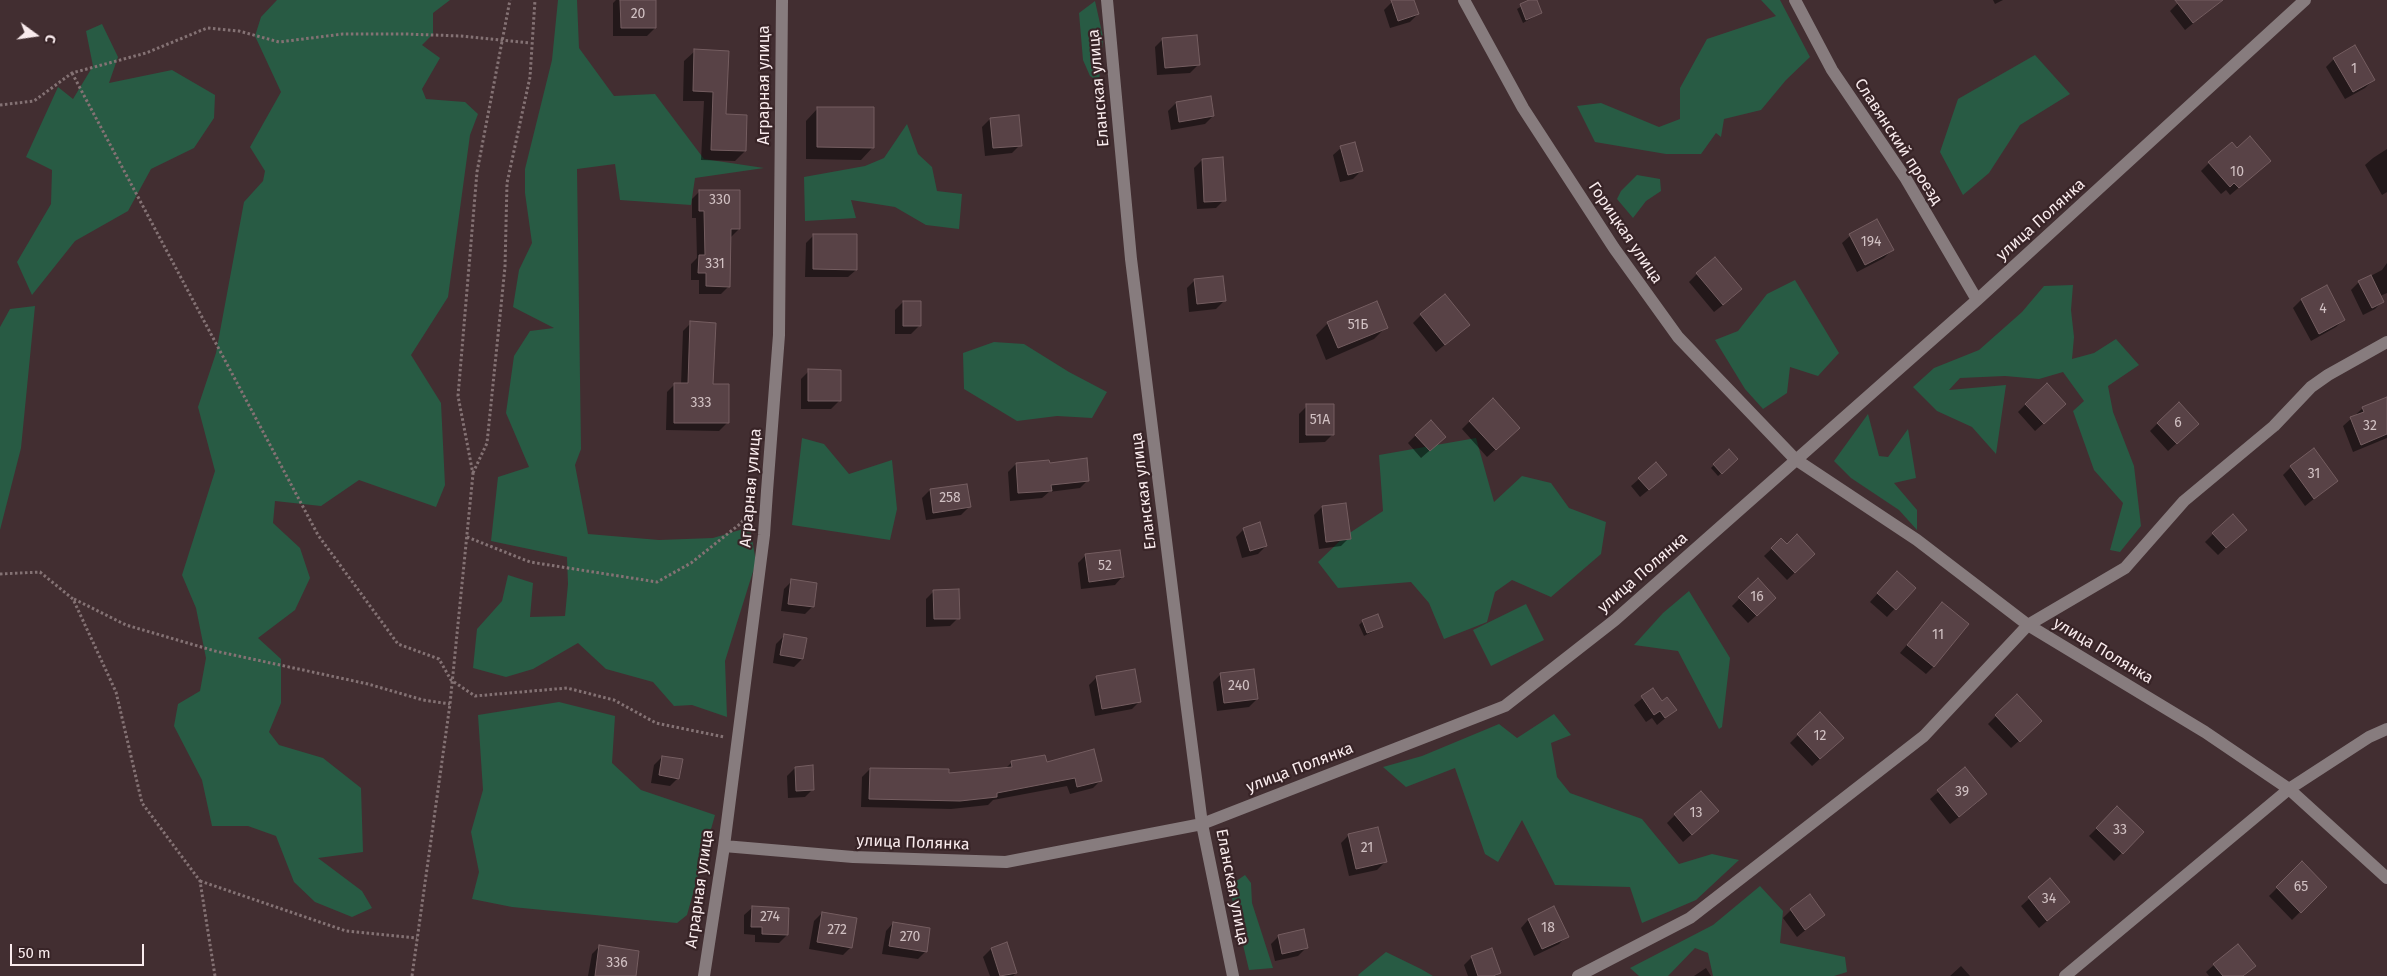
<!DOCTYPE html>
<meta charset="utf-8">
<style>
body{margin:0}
#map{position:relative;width:2387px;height:976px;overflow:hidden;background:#422e31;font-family:"Fira Sans",sans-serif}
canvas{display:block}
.north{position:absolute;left:10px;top:10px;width:50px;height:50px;-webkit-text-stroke:4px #382427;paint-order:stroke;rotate:104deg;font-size:14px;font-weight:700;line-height:20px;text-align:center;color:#f9ebed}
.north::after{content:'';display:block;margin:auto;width:18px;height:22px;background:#f9ebed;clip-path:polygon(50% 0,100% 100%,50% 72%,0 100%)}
.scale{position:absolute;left:10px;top:944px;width:134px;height:22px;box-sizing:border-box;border:2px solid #f9ebed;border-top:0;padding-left:6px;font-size:15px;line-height:18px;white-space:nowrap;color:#f9ebed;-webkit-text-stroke:4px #382427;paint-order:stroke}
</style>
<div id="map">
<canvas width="2387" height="976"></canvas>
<div class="north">С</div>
<div class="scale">50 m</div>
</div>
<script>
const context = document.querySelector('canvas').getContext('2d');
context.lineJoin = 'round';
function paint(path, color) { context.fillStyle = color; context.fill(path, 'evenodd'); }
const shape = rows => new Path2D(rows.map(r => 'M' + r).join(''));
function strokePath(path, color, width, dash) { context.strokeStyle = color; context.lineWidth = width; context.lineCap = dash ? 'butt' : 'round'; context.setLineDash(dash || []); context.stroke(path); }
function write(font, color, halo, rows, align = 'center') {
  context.font = font + ' "Fira Sans",sans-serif'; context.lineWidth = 4.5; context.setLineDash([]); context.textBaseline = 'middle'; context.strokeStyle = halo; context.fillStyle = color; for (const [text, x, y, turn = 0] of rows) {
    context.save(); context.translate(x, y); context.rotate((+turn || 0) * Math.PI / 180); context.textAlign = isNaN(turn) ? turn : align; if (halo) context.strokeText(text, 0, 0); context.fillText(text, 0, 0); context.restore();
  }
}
const green = shape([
 [277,0,450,0,433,13,433,34,422,45,440,58,422,89,426,99,465,102,478,114,470,135,448,297,411,355,441,403,445,485,436,507,359,480,321,506,275,501,273,523,300,548,310,578,295,610,258,638,281,659,281,703,269,732,279,745,323,758,361,788,363,852,318,858,362,891,372,908,352,917,315,902,294,882,276,836,248,826,212,826,202,780,174,726,178,704,200,691,206,658,196,608,182,575,215,471,198,407,216,353,244,202,263,181,265,171,250,147,281,92,255,36,261,17],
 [558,0,577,0,579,48,614,96,655,94,704,159,764,168,695,178,691,205,620,200,615,164,577,169,581,449,575,465,588,534,659,540,713,538,750,527,756,562,725,661,727,717,692,705,674,706,653,682,606,669,578,643,533,669,506,677,473,668,477,629,502,601,508,575,533,583,530,617,565,616,568,584,567,557,491,541,498,477,529,467,506,413,514,356,530,331,554,328,513,307,519,270,532,243,525,193,525,169,552,60],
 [1761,0,1780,0,1810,57,1786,80,1761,110,1724,119,1721,137,1716,133,1701,154,1666,154,1595,142,1577,106,1601,103,1659,127,1680,119,1680,88,1707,39,1776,16],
 [1095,1,1103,37,1099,82,1090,76,1083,60,1079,13],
 [102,24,118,57,109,83,172,70,215,95,214,118,194,148,151,169,128,211,75,241,32,295,17,262,51,204,52,170,26,157,58,87,73,99,93,66,86,31],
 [2035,55,2070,94,2020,125,1989,173,1963,195,1940,152,1958,99],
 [907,124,918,154,932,167,937,191,962,194,959,229,926,225,895,207,851,200,856,218,805,221,804,177,865,166,884,158],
 [1637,175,1660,179,1661,191,1646,201,1633,218,1617,199,1621,191],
 [1795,280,1839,353,1818,376,1790,367,1787,393,1763,409,1745,389,1715,340,1738,331,1767,294],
 [2073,285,2071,310,2074,337,2072,359,2094,353,2116,339,2139,365,2108,386,2113,412,2134,466,2141,526,2120,552,2110,550,2123,503,2094,470,2073,411,2084,401,2063,372,2039,379,2005,376,1960,378,1949,390,2006,385,1996,454,1972,427,1937,411,1913,387,1934,368,1979,350,2022,312,2044,286],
 [35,306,21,448,0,530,0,327,10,309],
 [994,342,1024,344,1069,372,1107,392,1092,418,1057,416,1017,421,964,389,963,353],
 [1868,414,1879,456,1888,457,1908,429,1916,478,1894,483,1917,510,1917,530,1899,510,1851,478,1834,461],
 [802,438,824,444,849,474,892,460,897,509,890,540,792,525],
 [1476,438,1494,502,1522,476,1551,483,1569,508,1606,522,1601,554,1551,597,1512,580,1495,592,1487,622,1444,639,1429,603,1411,582,1338,588,1318,562,1345,536,1383,511,1379,455],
 [1689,591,1730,658,1722,727,1719,729,1678,651,1634,645,1663,613],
 [1526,604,1544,640,1491,666,1473,630],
 [559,702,615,716,612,763,641,790,715,815,687,915,677,923,512,907,472,899,479,872,471,832,483,790,478,715],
 [1554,714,1571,735,1551,743,1557,777,1570,793,1642,819,1679,864,1712,854,1739,860,1696,900,1642,923,1630,887,1555,885,1522,820,1498,862,1485,854,1455,768,1406,787,1383,767,1422,756,1499,724,1517,738],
 [1245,875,1251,883,1252,903,1273,968,1249,970,1229,886],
 [1760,886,1783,911,1780,943,1845,957,1847,972,1834,976,1713,976,1708,953,1695,948,1668,976,1639,976,1630,968,1713,925],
 [1386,952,1421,969,1433,976,1359,976,1358,975]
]);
const shadow = shape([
 [616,0,655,0,655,28,647,36,613,36,613,3],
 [1398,0,1413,0,1418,14,1410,22,1390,28,1384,10,1392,2],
 [1532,0,1535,0,1541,13,1523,23,1517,9],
 [1993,0,2003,0,1995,4],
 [2181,0,2215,0,2218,3,2185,30,2170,11],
 [1163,39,1198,65,1190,73,1157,75,1155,47],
 [695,51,725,115,745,151,735,161,701,160,704,101,683,101,684,61],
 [2334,59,2373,80,2365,88,2345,99,2326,67],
 [1210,98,1213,116,1205,124,1171,130,1168,111,1176,103],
 [818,108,873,147,861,160,806,159,806,121],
 [990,119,1020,145,1012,153,985,156,982,127],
 [1341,148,1361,171,1353,179,1340,182,1333,155],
 [2237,149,2261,169,2230,195,2226,190,2221,194,2201,171,2209,163],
 [2387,149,2387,192,2382,195,2365,165,2373,158],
 [1202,160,1224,200,1216,208,1197,209,1194,168],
 [700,191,739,229,731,237,729,286,721,294,699,294,699,280,691,280,691,264,697,258,696,218,692,218,692,199],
 [814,235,856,270,848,277,805,277,806,243],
 [1850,236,1892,250,1884,258,1857,272,1842,243],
 [2387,263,2387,293,2380,296,2383,301,2375,309,2363,315,2351,290,2359,282,2382,270],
 [1697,274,1733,297,1714,312,1689,282],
 [1195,280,1224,301,1216,309,1189,312,1187,288],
 [2327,287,2344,319,2336,327,2311,341,2293,308,2301,300],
 [903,302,919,326,911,334,895,334,895,310],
 [1421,315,1460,332,1436,352,1413,323],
 [691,323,727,423,719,431,666,430,667,392,675,384,681,385,683,331],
 [1328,323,1386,327,1374,339,1326,360,1316,335],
 [809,371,839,401,831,409,801,409,801,379],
 [2387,403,2387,438,2353,452,2343,426,2363,408],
 [2026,404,2056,412,2035,431,2018,412],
 [1307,406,1333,434,1325,442,1299,443,1299,414],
 [1470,421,1510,436,1487,457,1462,429],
 [2158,423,2189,432,2168,451,2150,431],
 [1416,435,1436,445,1421,458,1408,443],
 [1729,450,1737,459,1718,476,1711,468],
 [1016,464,1048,464,1088,480,1080,488,1049,492,1042,498,1010,501,1008,472],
 [2291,467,2336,481,2305,506,2283,475],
 [1639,479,1657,483,1640,497,1631,486],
 [930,490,969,507,961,515,926,520,922,498],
 [1322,507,1349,538,1341,546,1319,549,1314,515],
 [1244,529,1266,546,1258,554,1242,558,1236,537],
 [2213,534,2237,537,2218,555,2205,542],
 [1781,540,1787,546,1814,554,1787,580,1764,556],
 [1086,555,1122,577,1115,585,1081,589,1078,563],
 [1758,580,1775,598,1748,623,1732,606],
 [792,581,813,606,805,614,781,611,784,589],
 [1889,581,1914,588,1887,617,1870,602],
 [934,591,958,618,950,626,926,627,926,599],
 [1935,612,1934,666,1926,674,1900,653],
 [1363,621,1382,627,1364,636,1359,625],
 [784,636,802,659,794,667,773,663,776,644],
 [1221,674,1257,699,1249,707,1217,711,1213,682],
 [1097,677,1140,701,1132,709,1095,716,1089,685],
 [1653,690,1662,702,1675,710,1657,725,1652,718,1646,722,1634,705],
 [1819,714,1834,746,1812,766,1790,743],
 [1996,716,2032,729,2011,748,1988,724],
 [662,757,678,778,670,786,651,783,654,765],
 [1012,762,1046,763,1101,780,1093,788,1070,794,1067,786,993,800,988,805,951,809,861,807,862,777,870,769,947,775,1005,769],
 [795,768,813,789,805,797,788,798,787,776],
 [1965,769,1978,802,1950,824,1930,799],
 [2117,808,2142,832,2114,861,2089,836],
 [1675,815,1709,819,1683,842,1667,823],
 [1349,835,1385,862,1377,870,1349,876,1341,843],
 [2302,863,2325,887,2292,920,2269,896],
 [2050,880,2069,902,2039,928,2021,906],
 [752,908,787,935,779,943,755,942,755,935,744,934,744,915],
 [1791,910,1824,915,1797,937,1783,918],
 [822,913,851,947,843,955,809,949,814,921],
 [1528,920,1567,936,1559,944,1534,956,1521,928],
 [893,923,926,951,918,959,882,954,886,931],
 [1279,936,1306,948,1298,956,1275,961,1271,944],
 [1006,944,1016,973,1013,976,990,976,983,957,991,949],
 [600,946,635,976,588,976,592,954],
 [1472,957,1500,973,1496,976,1468,976,1464,965],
 [2214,965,2254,966,2244,976,2209,976,2206,972],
 [1961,966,1970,976,1950,976],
 [1706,968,1711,976,1694,976]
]);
const building = shape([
 [620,0,656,0,656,28,621,28,620,0],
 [1391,0,1414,0,1419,14,1398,21,1391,0],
 [1529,0,1537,0,1542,13,1526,20,1520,4,1529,0],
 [2175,0,2223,0,2193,23,2175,0],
 [1197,35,1200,65,1165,68,1162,38,1197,35],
 [2355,45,2375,80,2353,92,2333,58,2355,45],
 [694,49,729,51,726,114,747,115,746,151,711,150,713,92,693,91,694,49],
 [1211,96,1214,116,1179,122,1176,102,1211,96],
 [817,107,874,107,874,148,817,147,817,107],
 [1019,115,1022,146,993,148,990,118,1019,115],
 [2250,136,2271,161,2239,188,2234,183,2230,187,2208,162,2232,142,2237,148,2250,136],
 [1355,142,1363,171,1348,175,1340,146,1355,142],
 [1223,157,1226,201,1204,202,1202,159,1223,157],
 [699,190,740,190,740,229,731,229,730,287,706,286,706,273,698,273,699,255,705,255,704,211,699,211,699,190],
 [1877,219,1894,250,1865,265,1849,234,1877,219],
 [813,234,857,234,857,270,813,269,813,234],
 [1715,257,1742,289,1723,305,1696,273,1715,257],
 [2371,275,2384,302,2372,308,2358,281,2371,275],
 [1223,276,1226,301,1197,304,1194,279,1223,276],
 [2327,285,2345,320,2319,334,2301,299,2327,285],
 [1445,294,1470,325,1445,345,1420,314,1445,294],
 [903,301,921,301,921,326,903,326,903,301],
 [1377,301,1388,328,1338,348,1327,322,1377,301],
 [690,321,716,323,713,384,729,384,729,423,674,423,674,383,688,383,690,321],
 [808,369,841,370,841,401,808,401,808,369],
 [2047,383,2066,404,2044,424,2025,404,2047,383],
 [2387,397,2387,434,2361,445,2350,417,2364,412,2362,407,2387,397],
 [1493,398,1520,428,1496,450,1469,421,1493,398],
 [2179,402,2199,424,2177,444,2157,423,2179,402],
 [1306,404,1334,404,1334,435,1306,435,1306,404],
 [1431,420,1446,437,1430,451,1415,435,1431,420],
 [2314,448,2338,481,2314,499,2290,466,2314,448],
 [1729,449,1738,459,1722,474,1713,464,1729,449],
 [1087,458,1089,481,1051,485,1052,491,1018,493,1016,463,1049,460,1050,463,1087,458],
 [1656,462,1667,475,1649,490,1638,478,1656,462],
 [967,484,971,507,933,513,930,489,967,484],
 [1346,503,1351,539,1326,542,1322,506,1346,503],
 [2233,514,2247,530,2226,548,2212,533,2233,514],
 [1260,522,1267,546,1250,551,1243,528,1260,522],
 [1797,534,1815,554,1795,573,1771,548,1781,538,1787,544,1797,534],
 [1120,550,1124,577,1089,582,1085,554,1120,550],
 [1897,571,1916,588,1896,610,1877,593,1897,571],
 [1758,578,1776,598,1757,616,1738,597,1758,578],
 [791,579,817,583,814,607,788,604,791,579],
 [959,589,960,619,934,619,933,590,959,589],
 [1942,602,1969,624,1934,667,1907,645,1942,602],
 [1378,614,1383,627,1367,633,1362,620,1378,614],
 [784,634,807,638,803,659,780,655,784,634],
 [1135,669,1141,702,1102,709,1096,676,1135,669],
 [1254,669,1258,699,1224,703,1220,673,1254,669],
 [1653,688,1662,701,1667,697,1677,710,1665,718,1660,711,1654,715,1641,696,1653,688],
 [2017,694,2042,721,2020,742,1995,715,2017,694],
 [1820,712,1844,738,1820,759,1797,734,1820,712],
 [1094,749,1102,781,1077,787,1075,778,997,793,997,797,960,801,869,799,870,768,949,769,949,773,1012,767,1011,761,1045,755,1047,762,1094,749],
 [662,756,683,759,679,779,659,775,662,756],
 [813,765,814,790,796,791,795,767,813,765],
 [1965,767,1987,794,1959,817,1937,790,1965,767],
 [1701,791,1719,811,1692,835,1674,814,1701,791],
 [2117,806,2144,832,2123,854,2096,828,2117,806],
 [1378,827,1387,862,1356,869,1348,834,1378,827],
 [2302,861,2327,887,2301,913,2276,887,2302,861],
 [2050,878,2070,902,2047,921,2028,897,2050,878],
 [1810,894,1825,915,1805,930,1790,909,1810,894],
 [752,906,789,908,788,935,762,934,762,927,751,927,752,906],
 [1554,906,1569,937,1542,949,1528,919,1554,906],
 [822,912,857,918,852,948,817,942,822,912],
 [893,922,930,928,927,952,889,946,893,922],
 [1304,929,1308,948,1282,954,1278,935,1304,929],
 [1007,942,1017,973,1000,976,991,948,1007,942],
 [2238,944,2256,966,2243,976,2223,976,2213,964,2238,944],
 [599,945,639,951,636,976,595,976,599,945],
 [1492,948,1501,973,1493,976,1478,976,1471,956,1492,948]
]);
const path = shape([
 [72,73,318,535,398,644,439,659,451,680,475,696,567,688,614,700,656,723,724,737],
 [0,105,34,101,72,73,146,53,207,28,239,31,279,42,343,34,405,34,461,36,530,43],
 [473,473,487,443,505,267,507,183,530,77,535,0],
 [467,537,530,562,657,582,691,563,740,524,751,511],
 [0,574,40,572,73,599,116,692,142,803,200,881,215,976],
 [74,599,126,625,215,651,368,684,423,700,450,704],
 [200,881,346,931,417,938],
 [412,976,450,704,473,474,458,396,477,172,510,0]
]);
const minor = shape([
 [1107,0,1131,259,1186,701,1202,824,1233,976],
 [1464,0,1523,108,1614,248,1678,337,1795,459,1917,540,2028,625,2205,732,2289,789,2387,878],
 [1795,0,1832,70,1906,179,1977,300],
 [724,846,853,857,1006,862,1202,824,1505,706,1615,620,1977,300,2305,0],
 [704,976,724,846,764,535,767,491,779,335,782,0],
 [1578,976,1690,918,1924,736,2028,625,2125,568,2184,501,2274,426,2311,387,2328,375,2387,342],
 [2065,976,2289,789,2369,737,2387,729]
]);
const numberNames = [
 ["20",638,14],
 ["1",2354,69],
 ["10",2237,172],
 ["330",720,200],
 ["194",1871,242],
 ["331",715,264],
 ["4",2323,309],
 ["51Б",1358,325],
 ["333",701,403],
 ["51А",1320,420],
 ["6",2178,423],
 ["32",2370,426],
 ["31",2314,474],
 ["258",950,498],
 ["52",1105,566],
 ["16",1757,597],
 ["11",1938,635],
 ["240",1239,686],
 ["12",1820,736],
 ["39",1962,792],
 ["13",1696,813],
 ["33",2120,830],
 ["21",1367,848],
 ["65",2301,887],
 ["34",2049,899],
 ["274",770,917],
 ["18",1548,928],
 ["272",837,930],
 ["270",910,937],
 ["336",617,963]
];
const streetNames = [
 ["Аграрная улица",765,85,-90],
 ["Еланская улица",1099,88,-95],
 ["Славянский проезд",1898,142,57],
 ["улица Полянка",2041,220,-42],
 ["Горицкая улица",1625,233,56],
 ["Аграрная улица",751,488,-85],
 ["Еланская улица",1144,491,-97],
 ["улица Полянка",1643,573,-41],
 ["улица Полянка",2103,651,31],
 ["улица Полянка",1300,768,-21],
 ["улица Полянка",913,843,2],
 ["Еланская улица",1232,887,79],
 ["Аграрная улица",700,889,-82]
];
paint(green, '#285b44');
paint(shadow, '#0007');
paint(building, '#584246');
strokePath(building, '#745d60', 1);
strokePath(path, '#847274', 3, [2.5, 2.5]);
strokePath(minor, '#877c7e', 12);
write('14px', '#d1c1c3', null, numberNames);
write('16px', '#f9ebed', '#382427', streetNames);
</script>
